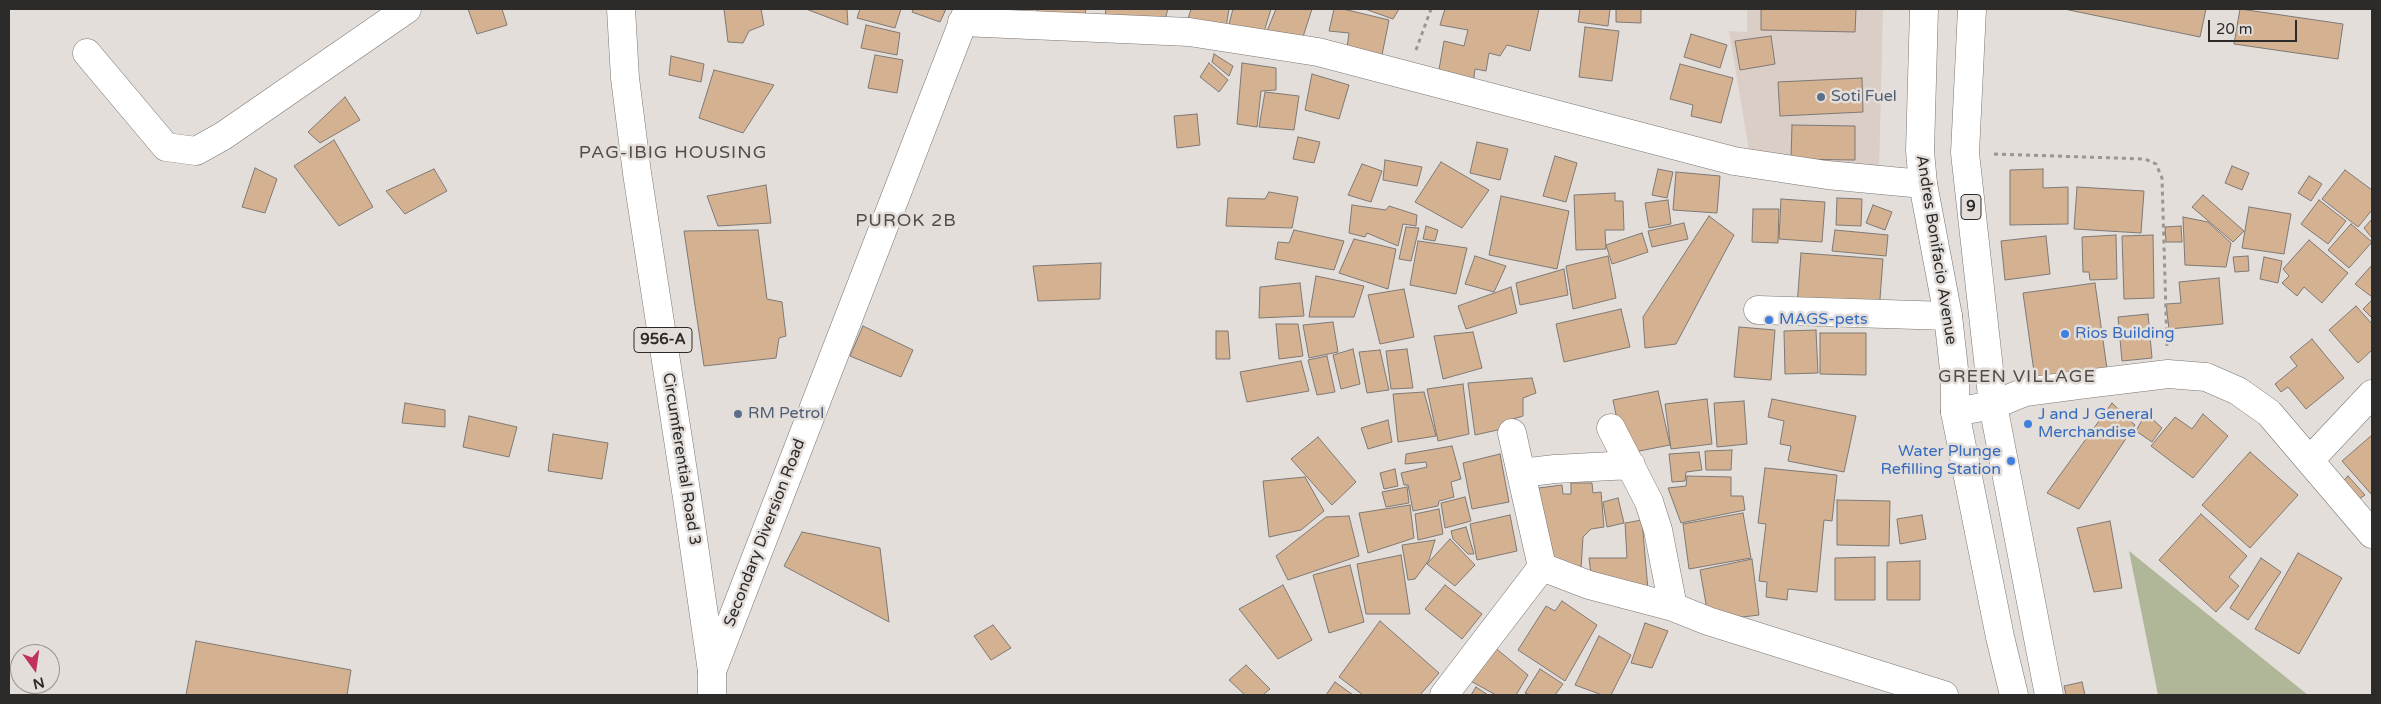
<!DOCTYPE html>
<style>
body{margin:0}
#map{position:relative;width:2381px;height:704px;overflow:hidden;background:#e4deda;font-family:"Varela Round",sans-serif}
canvas{display:block}
.frame{position:absolute;inset:0;border:10px solid #2d2b2a;pointer-events:none}
.north{position:absolute;left:10px;top:644px;width:50px;height:50px;box-sizing:border-box;background:#e4deda;border:1px solid #9b9694;border-radius:50%;rotate:166deg;font-size:14px;font-weight:700;line-height:20px;text-align:center;color:#2d2b2a}
.north::after{content:'';display:block;margin:auto;width:18px;height:22px;background:#c1325c;clip-path:polygon(50% 0,100% 100%,50% 72%,0 100%)}
.scale{position:absolute;left:2208px;top:20px;width:89px;height:22px;box-sizing:border-box;border:2px solid #2d2b2a;border-top:0;padding-left:6px;font-size:15px;line-height:18px;white-space:nowrap;color:#2d2b2a;-webkit-text-stroke:4px #e4deda;paint-order:stroke}
</style>
<div id="map">
<canvas width="2381" height="704"></canvas>
<div class="frame"></div>
<div class="north">N</div>
<div class="scale">20 m</div>
</div>
<script>
const context = document.querySelector('canvas').getContext('2d');
context.lineJoin = 'round';
function paint(path, color) { context.fillStyle = color; context.fill(path, 'evenodd'); }
const shape = rows => new Path2D(rows.map(r => 'M' + r).join(''));
function strokePath(path, color, width, dash) { context.strokeStyle = color; context.lineWidth = width; context.lineCap = dash ? 'butt' : 'round'; context.setLineDash(dash || []); context.stroke(path); }
function write(font, color, halo, rows, align = 'center') {
  context.font = font + ' "Varela Round",sans-serif'; context.lineWidth = 5; context.setLineDash([]); context.textBaseline = 'middle'; context.strokeStyle = halo; context.fillStyle = color; for (const [text, x, y, turn = 0] of rows) {
    context.save(); context.translate(x, y); context.rotate((+turn || 0) * Math.PI / 180); context.textAlign = isNaN(turn) ? turn : align; if (halo) context.strokeText(text, 0, 0); context.fillText(text, 0, 0); context.restore();
  }
}
const built = shape([
 [1747,9,1883,9,1879,171,1750,157,1729,31,1747,32]
]);
const green = shape([
 [2129,551,2308,695,2158,695]
]);
const building = shape([
 [468,9,502,9,507,25,477,34,468,9],
 [724,9,761,9,764,25,749,31,743,43,728,42,724,9],
 [806,9,847,9,848,25,806,9],
 [860,9,901,9,895,28,857,18,860,9],
 [913,9,946,9,940,22,912,12,913,9],
 [1038,9,1086,9,1083,24,1035,16,1038,9],
 [1106,9,1168,9,1162,30,1104,24,1106,9],
 [1191,9,1229,9,1226,27,1188,19,1191,9],
 [1233,9,1271,9,1263,35,1229,24,1233,9],
 [1276,9,1312,9,1300,46,1265,36,1276,9],
 [1334,9,1343,9,1389,20,1380,65,1346,56,1349,33,1329,31,1334,9],
 [1365,9,1399,9,1393,19,1365,9],
 [1445,9,1539,9,1530,51,1507,45,1500,56,1489,53,1486,71,1475,69,1473,86,1437,81,1444,41,1464,46,1468,30,1440,25,1445,9],
 [1580,9,1610,9,1608,26,1578,22,1580,9],
 [1616,9,1641,9,1641,23,1616,22,1616,9],
 [1761,9,1856,9,1855,32,1761,30,1761,9],
 [2064,9,2206,9,2200,37,2064,9],
 [2240,9,2343,24,2338,59,2234,44,2240,9],
 [866,25,900,33,897,55,861,48,866,25],
 [1585,27,1619,31,1612,81,1579,77,1585,27],
 [1691,34,1727,45,1720,68,1684,57,1691,34],
 [1771,36,1775,64,1740,70,1735,41,1771,36],
 [1214,54,1233,66,1229,76,1212,62,1214,54],
 [875,55,903,60,897,93,868,88,875,55],
 [671,56,704,64,701,82,669,75,671,56],
 [1209,63,1228,80,1219,92,1200,77,1209,63],
 [1242,63,1276,68,1276,90,1261,91,1257,127,1237,124,1242,63],
 [1680,64,1733,78,1721,123,1691,116,1693,105,1670,99,1680,64],
 [714,70,774,85,743,133,699,118,714,70],
 [1312,74,1349,85,1339,119,1305,110,1312,74],
 [1862,78,1863,112,1780,116,1778,82,1862,78],
 [1265,92,1299,96,1294,130,1259,127,1265,92],
 [345,97,360,120,320,143,308,132,345,97],
 [1197,114,1200,145,1177,148,1174,116,1197,114],
 [1792,125,1855,126,1855,160,1791,159,1792,125],
 [1298,137,1320,142,1314,163,1293,159,1298,137],
 [334,140,373,207,339,226,294,166,334,140],
 [1477,142,1508,149,1500,180,1470,173,1477,142],
 [1555,156,1577,163,1566,202,1543,196,1555,156],
 [1385,160,1422,167,1417,186,1383,180,1385,160],
 [1441,162,1489,190,1462,228,1415,202,1441,162],
 [1362,164,1382,171,1371,202,1348,195,1362,164],
 [2232,166,2249,173,2242,190,2225,183,2232,166],
 [255,168,277,179,265,213,242,207,255,168],
 [434,169,447,191,405,214,386,191,434,169],
 [1658,169,1673,172,1667,198,1652,195,1658,169],
 [2043,169,2043,188,2068,187,2068,224,2010,225,2010,170,2043,169],
 [2345,170,2372,190,2372,210,2358,227,2322,199,2345,170],
 [1676,172,1720,176,1717,213,1673,210,1676,172],
 [2309,176,2322,184,2311,201,2298,193,2309,176],
 [766,185,771,223,718,226,707,196,766,185],
 [2077,187,2144,191,2141,233,2074,229,2077,187],
 [1269,192,1298,197,1292,228,1226,226,1228,198,1265,199,1269,192],
 [1615,193,1615,201,1623,201,1624,230,1605,230,1606,249,1576,250,1574,195,1615,193],
 [2203,195,2244,231,2233,242,2192,207,2203,195],
 [1501,196,1569,211,1557,269,1489,255,1501,196],
 [1837,198,1862,199,1861,226,1836,225,1837,198],
 [1781,199,1825,202,1822,242,1779,239,1781,199],
 [1668,200,1671,224,1649,228,1645,203,1668,200],
 [2319,200,2346,221,2328,244,2301,224,2319,200],
 [1352,205,1386,210,1389,206,1417,215,1416,226,1403,224,1398,246,1367,233,1365,237,1349,233,1352,205],
 [1873,205,1892,212,1885,230,1866,223,1873,205],
 [2249,207,2291,214,2284,254,2242,248,2249,207],
 [1753,209,1779,209,1778,243,1752,242,1753,209],
 [1709,216,1734,235,1676,344,1645,348,1643,317,1709,216],
 [2183,217,2208,222,2231,243,2226,267,2185,265,2183,217],
 [2372,219,2372,238,2364,228,2372,219],
 [1684,223,1688,239,1652,247,1648,231,1684,223],
 [2351,224,2372,242,2349,268,2328,250,2351,224],
 [1426,226,1438,230,1435,241,1423,239,1426,226],
 [2181,226,2182,242,2166,242,2165,227,2181,226],
 [1406,227,1419,228,1411,261,1399,259,1406,227],
 [758,230,767,299,782,302,786,336,779,338,776,358,704,366,684,231,758,230],
 [1294,230,1344,241,1334,270,1275,259,1278,242,1289,243,1294,230],
 [1835,230,1888,235,1886,256,1832,251,1835,230],
 [1642,233,1648,252,1612,264,1606,245,1642,233],
 [2116,235,2117,279,2090,280,2089,272,2083,272,2082,237,2116,235],
 [2153,235,2154,298,2124,299,2122,236,2153,235],
 [2046,236,2050,274,2005,280,2001,241,2046,236],
 [1354,239,1396,249,1388,289,1339,273,1354,239],
 [2309,240,2348,273,2322,303,2304,287,2297,296,2282,283,2289,276,2283,269,2309,240],
 [1418,241,1467,248,1456,294,1410,285,1418,241],
 [1801,253,1883,259,1879,312,1797,306,1801,253],
 [1475,256,1506,266,1494,292,1465,284,1475,256],
 [1608,256,1616,298,1573,309,1566,266,1608,256],
 [2248,256,2249,271,2235,272,2233,257,2248,256],
 [2264,257,2282,261,2278,283,2260,279,2264,257],
 [1101,263,1100,299,1038,301,1033,266,1101,263],
 [2372,265,2372,297,2355,284,2372,265],
 [1564,269,1568,295,1520,305,1516,283,1564,269],
 [1316,276,1364,286,1354,317,1309,317,1316,276],
 [2219,278,2223,324,2169,329,2166,304,2181,303,2179,282,2219,278],
 [1300,283,1304,316,1259,318,1260,287,1300,283],
 [2095,283,2108,376,2036,386,2023,293,2095,283],
 [1511,287,1517,313,1466,329,1458,306,1511,287],
 [1404,289,1414,337,1380,344,1368,295,1404,289],
 [2371,301,2372,302,2372,318,2363,309,2371,301],
 [2356,306,2372,324,2372,350,2358,363,2329,330,2356,306],
 [1621,309,1630,347,1564,362,1556,324,1621,309],
 [2148,314,2152,358,2122,361,2118,317,2148,314],
 [1333,322,1338,352,1309,358,1303,325,1333,322],
 [1276,324,1298,324,1303,356,1279,359,1276,324],
 [863,326,913,350,901,377,850,356,863,326],
 [1739,327,1775,330,1771,380,1734,377,1739,327],
 [1816,330,1818,373,1785,374,1784,331,1816,330],
 [1216,331,1228,331,1230,359,1216,359,1216,331],
 [1473,332,1482,368,1443,379,1434,336,1473,332],
 [1820,333,1866,333,1866,375,1820,374,1820,333],
 [2312,339,2344,378,2306,409,2288,387,2281,392,2275,384,2297,366,2290,357,2312,339],
 [1353,349,1360,384,1341,389,1333,355,1353,349],
 [1407,349,1413,388,1391,389,1386,351,1407,349],
 [1380,350,1389,390,1367,393,1359,352,1380,350],
 [1327,356,1335,392,1317,395,1308,360,1327,356],
 [1301,361,1309,391,1247,402,1240,372,1301,361],
 [1532,378,1536,393,1523,398,1523,416,1513,419,1502,429,1475,435,1468,383,1532,378],
 [1463,384,1469,434,1438,441,1427,389,1463,384],
 [1658,391,1670,445,1624,454,1613,400,1658,391],
 [1424,392,1436,436,1398,442,1393,394,1424,392],
 [1707,399,1712,444,1671,449,1665,404,1707,399],
 [1772,399,1856,416,1844,472,1788,461,1791,446,1780,444,1784,421,1768,417,1772,399],
 [1744,401,1747,444,1717,447,1714,403,1744,401],
 [405,403,445,410,445,427,402,423,405,403],
 [2112,403,2135,425,2079,509,2047,493,2112,403],
 [2146,413,2162,428,2152,442,2136,431,2146,413],
 [2203,414,2228,436,2193,478,2151,446,2175,417,2192,429,2203,414],
 [469,416,517,427,509,457,463,447,469,416],
 [1388,420,1392,442,1368,449,1361,428,1388,420],
 [553,434,608,443,602,479,548,471,553,434],
 [2372,435,2372,495,2342,461,2372,435],
 [1318,437,1356,482,1332,505,1291,459,1318,437],
 [1452,446,1461,479,1451,482,1454,497,1439,501,1438,506,1413,511,1408,485,1404,485,1401,473,1427,467,1426,462,1405,464,1406,454,1452,446],
 [1732,450,1731,470,1706,470,1705,451,1732,450],
 [1699,452,1702,470,1686,472,1685,481,1672,482,1669,454,1699,452],
 [2250,452,2298,495,2250,548,2202,505,2250,452],
 [1500,454,1509,502,1472,509,1463,463,1500,454],
 [1765,468,1837,475,1832,521,1824,520,1817,592,1788,589,1787,600,1766,597,1767,582,1759,581,1766,524,1758,523,1765,468],
 [1395,469,1398,486,1384,489,1380,473,1395,469],
 [1687,476,1731,477,1731,496,1743,496,1745,510,1681,523,1668,488,1686,486,1687,476],
 [2348,476,2365,495,2353,503,2338,487,2348,476],
 [1305,477,1324,511,1301,530,1269,537,1263,481,1305,477],
 [1571,483,1592,483,1593,493,1601,492,1604,527,1591,529,1583,537,1581,569,1543,565,1531,489,1562,485,1563,494,1571,494,1571,483],
 [1407,487,1409,503,1386,507,1382,492,1407,487],
 [1465,497,1471,521,1445,528,1441,503,1465,497],
 [1618,498,1624,523,1607,527,1603,502,1618,498],
 [1837,500,1890,501,1889,546,1837,545,1837,500],
 [1410,505,1414,538,1368,553,1359,513,1410,505],
 [1439,509,1443,534,1418,540,1415,514,1439,509],
 [1743,513,1751,558,1689,569,1683,524,1743,513],
 [2201,514,2247,556,2229,577,2239,586,2216,612,2159,560,2201,514],
 [1510,515,1517,551,1477,560,1470,524,1510,515],
 [1922,515,1926,539,1900,544,1897,519,1922,515],
 [1349,516,1359,556,1288,580,1276,556,1326,517,1349,516],
 [1642,520,1648,590,1592,583,1589,558,1627,558,1625,523,1642,520],
 [2110,521,2122,588,2094,592,2077,528,2110,521],
 [1466,527,1474,554,1468,554,1453,539,1451,531,1466,527],
 [802,532,880,548,889,622,784,566,802,532],
 [1450,539,1475,565,1455,586,1427,564,1450,539],
 [1435,540,1429,560,1415,579,1408,580,1402,545,1435,540],
 [2298,553,2342,578,2299,654,2255,629,2298,553],
 [1401,555,1410,614,1366,614,1357,564,1401,555],
 [1875,557,1875,600,1835,600,1835,558,1875,557],
 [2261,558,2281,572,2248,620,2230,608,2261,558],
 [1752,559,1759,615,1709,621,1700,570,1752,559],
 [1920,561,1920,600,1887,600,1887,562,1920,561],
 [1350,565,1364,622,1329,633,1313,575,1350,565],
 [1283,585,1312,640,1278,659,1239,609,1283,585],
 [1445,585,1482,614,1462,639,1425,609,1445,585],
 [1562,601,1597,625,1565,681,1518,650,1546,606,1555,611,1562,601],
 [1380,621,1439,673,1420,695,1363,695,1339,677,1380,621],
 [1645,623,1668,631,1652,668,1631,663,1645,623],
 [993,625,1011,648,991,660,974,636,993,625],
 [1599,636,1631,655,1611,695,1602,695,1575,685,1599,636],
 [196,641,351,670,347,695,186,695,196,641],
 [1493,646,1528,675,1516,695,1496,695,1467,679,1493,646],
 [1246,665,1270,689,1263,695,1245,695,1229,680,1246,665],
 [1540,669,1563,684,1555,695,1530,695,1525,693,1540,669],
 [1335,682,1353,695,1326,695,1335,682],
 [2082,682,2085,695,2066,695,2064,686,2082,682],
 [1476,687,1488,695,1471,695,1476,687]
]);
const path = shape([
 [1416,50,1431,9],
 [1994,154,2145,159,2156,164,2162,178,2167,346]
]);
const minor = shape([
 [962,22,1189,32,1318,52,1734,161,1827,175,1923,184],
 [87,53,166,147,196,151,223,136,407,9],
 [1758,310,1948,316],
 [1955,412,1993,405,2025,392,2086,384,2168,374,2206,377,2238,391,2269,413,2372,534],
 [1611,428,1649,502,1658,530,1673,607],
 [1512,433,1542,567],
 [2310,460,2372,394],
 [1521,473,1555,469,1631,465],
 [712,671,968,9],
 [1444,695,1542,567,1589,585,1673,607,1708,621,1944,695]
]);
const major = shape([
 [621,9,625,78,637,173,688,504,712,671,712,695]
]);
const highway = shape([
 [1924,9,1920,151,1923,184,1948,316,1955,378,1955,412,2000,637,2014,695],
 [1972,9,1965,153,1993,405,2049,695]
]);
const markers = [
 [1821,97,5,"#5c6f8a"],
 [1769,320,5,"#3f7fe0"],
 [2065,334,5,"#3f7fe0"],
 [738,414,5,"#5c6f8a"],
 [2028,424,5,"#3f7fe0"],
 [2011,461,5,"#3f7fe0"]
];
const shields = [
 [1971,207,20],
 [663,340,58]
];
const shieldNames = [
 ["9",1971,207],
 ["956-A",663,340]
];
const serviceNames = [
 ["Soti Fuel",1831,97],
 ["RM Petrol",748,414]
];
const streetNames = [
 ["Andres Bonifacio Avenue",1936,250,81],
 ["Circumferential Road 3",681,459,81],
 ["Secondary Diversion Road",765,533,-69]
];
const shopNames = [
 ["MAGS-pets",1779,320],
 ["Rios Building",2075,334],
 ["J and J General",2038,415],
 ["Merchandise",2038,433],
 ["Water Plunge",2001,452,"right"],
 ["Refilling Station",2001,470,"right"]
];
const neighbourhoodNames = [
 ["PAG-IBIG HOUSING",673,153],
 ["PUROK 2B",906,221],
 ["GREEN VILLAGE",2017,377]
];
paint(built, '#dbcec6');
paint(green, '#afb798');
paint(building, '#d4b191');
strokePath(building, '#7e7975', 1);
strokePath(minor, '#7a7572', 29);
strokePath(major, '#7a7572', 29);
strokePath(highway, '#7a7572', 29);
strokePath(path, '#9b9694', 3, [4, 4]);
strokePath(minor, '#fff', 28);
strokePath(major, '#fff', 28);
strokePath(highway, '#fff', 28);
for (const [x, y, r, color] of markers) { const dot = new Path2D(); dot.arc(x, y, r, 0, 2 * Math.PI); context.fillStyle = color; context.fill(dot); strokePath(dot, '#e4deda', 2); }
for (const [x, y, w] of shields) { const box = new Path2D(); box.roundRect(x - w / 2, y - 12.5, w, 25, 4); context.fillStyle = '#e4deda'; context.fill(box); strokePath(box, '#2d2b2a', 1); }
write('bold 15px', '#2d2b2a', null, shieldNames);
write('16px', '#4e5e75', '#e4deda', serviceNames, 'left');
write('16px', '#2d2b2a', '#e4deda', streetNames);
write('16px', '#366cbe', '#e4deda', shopNames, 'left');
context.letterSpacing = '1px';
write('18px', '#524d4a', '#e4deda', neighbourhoodNames);
context.letterSpacing = '0px';
</script>
